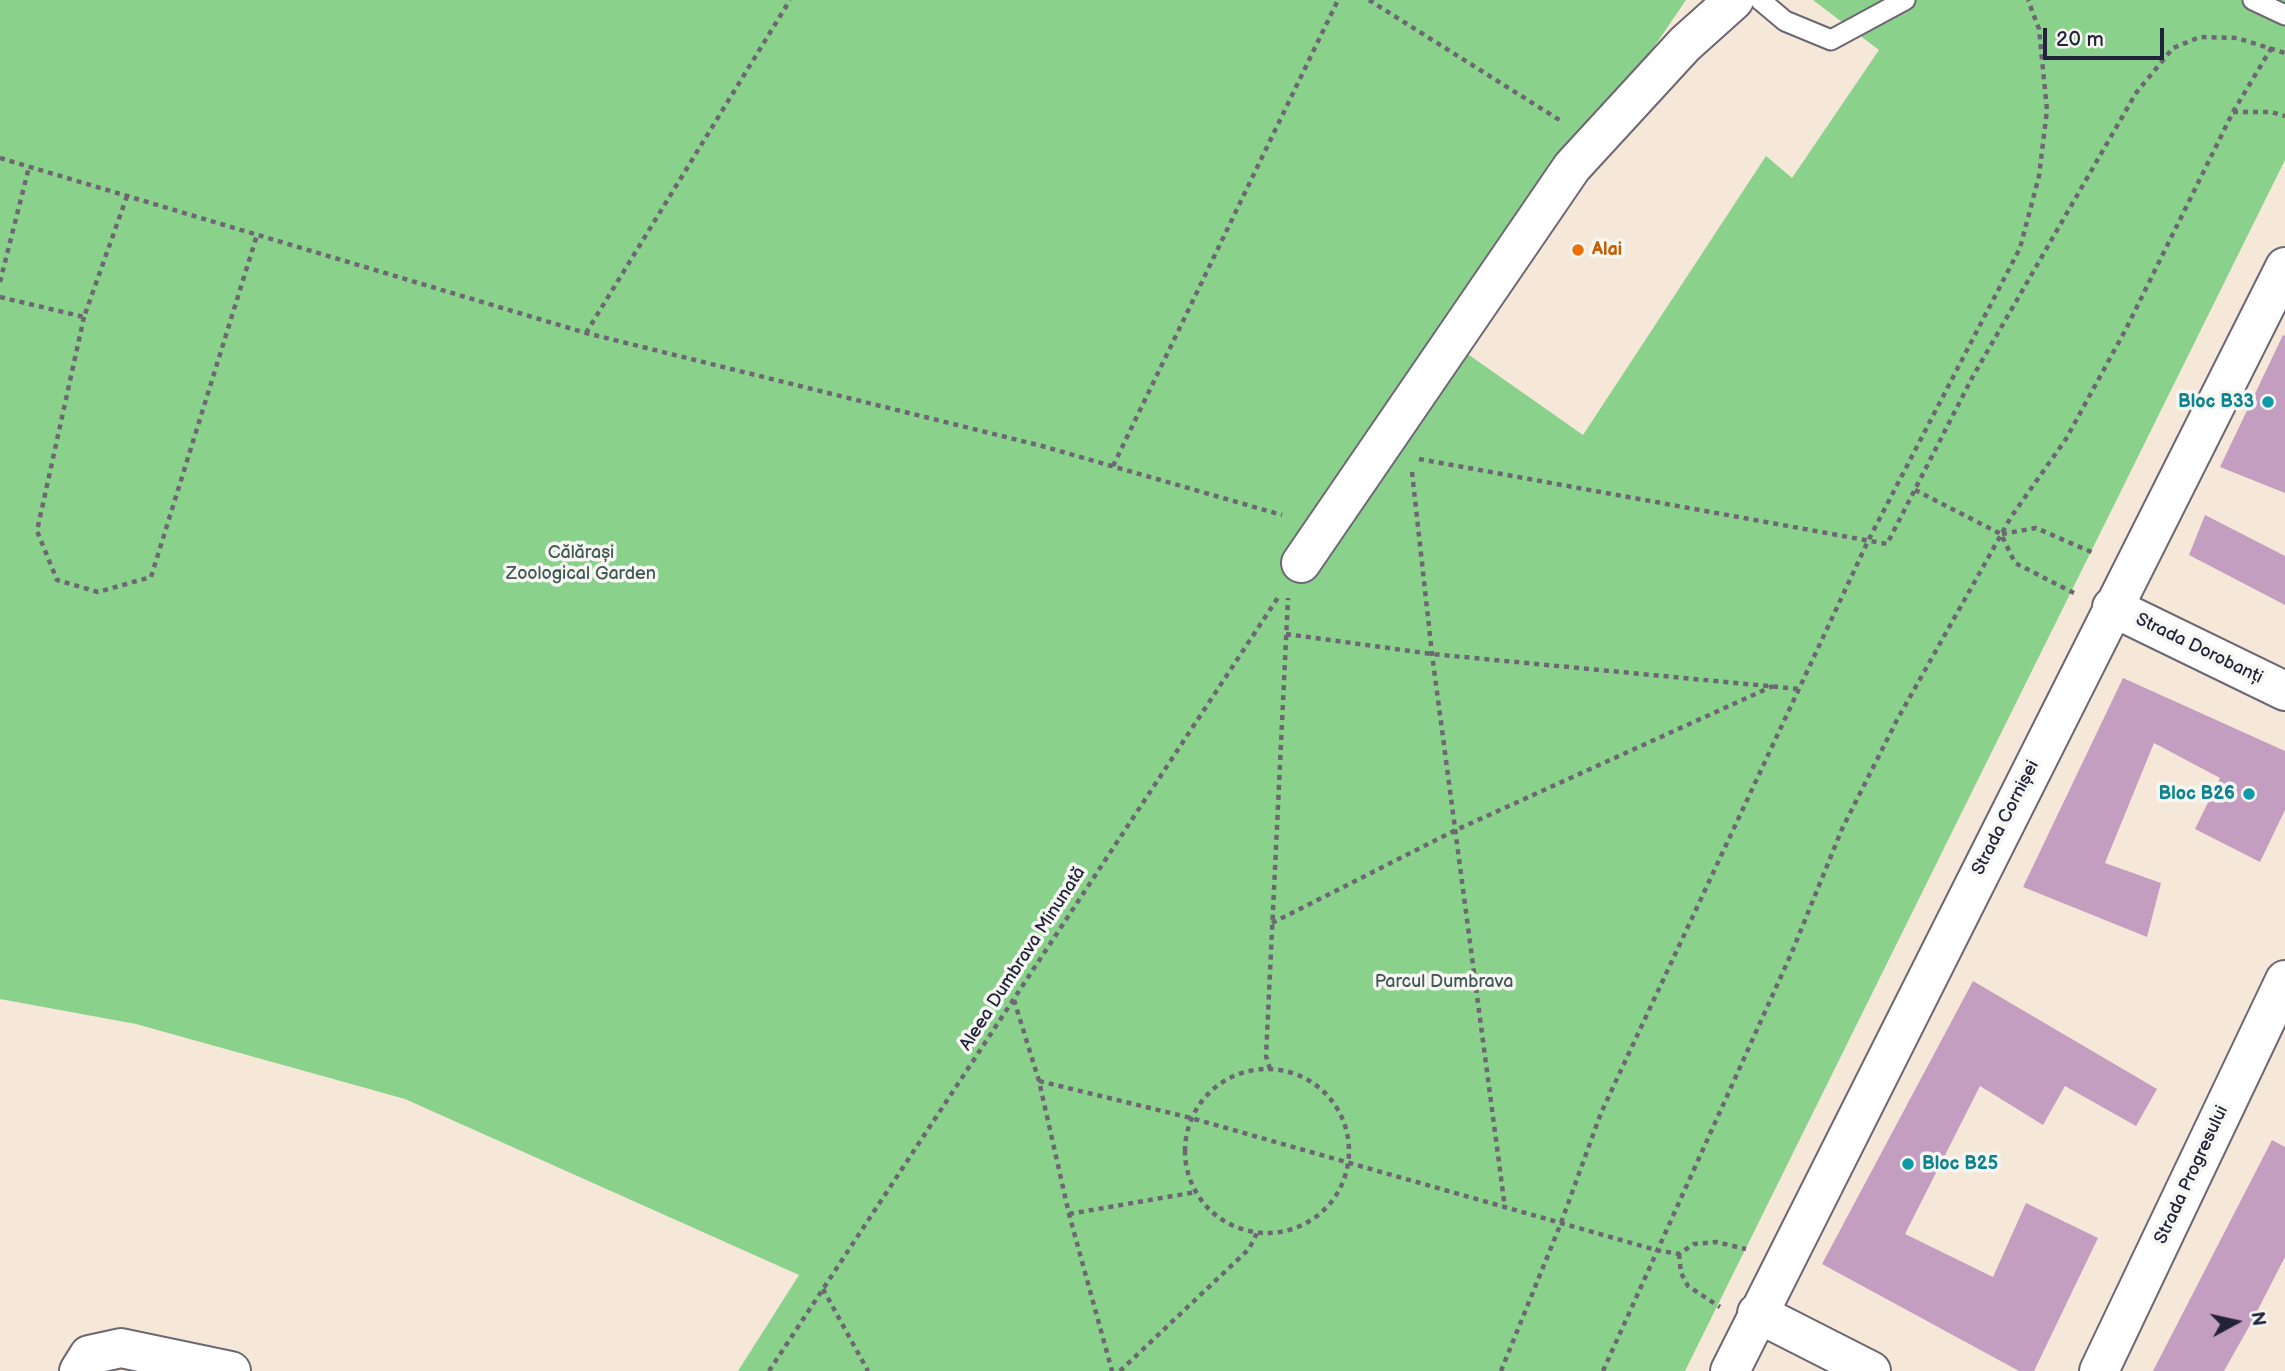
<!DOCTYPE html>
<meta charset="utf-8">
<style>
body{margin:0}
#map{position:relative;width:2285px;height:1371px;overflow:hidden;background:#f5e8d8;font-family:"Balsamiq Sans",sans-serif}
canvas{display:block}
.north{position:absolute;left:2201px;top:1287px;width:70px;height:70px;-webkit-text-stroke:5px #f6f6f2;paint-order:stroke;rotate:82deg;font-size:19px;font-weight:700;line-height:28px;text-align:center;color:#22223b}
.north::after{content:'';display:block;margin:auto;width:24px;height:32px;background:#22223b;clip-path:polygon(50% 0,100% 100%,50% 72%,0 100%)}
.scale{position:absolute;left:2043px;top:28px;width:121px;height:32px;box-sizing:border-box;border:4px solid #22223b;border-top:0;padding-left:9px;font-size:21px;line-height:24px;white-space:nowrap;color:#22223b;-webkit-text-stroke:5px #f6f6f2;paint-order:stroke}
</style>
<div id="map">
<canvas width="2285" height="1371"></canvas>
<div class="north">N</div>
<div class="scale">20 m</div>
</div>
<script>
const context = document.querySelector('canvas').getContext('2d');
context.lineJoin = 'round';
function paint(path, color) { context.fillStyle = color; context.fill(path, 'evenodd'); }
const shape = rows => new Path2D(rows.map(r => 'M' + r).join(''));
function strokePath(path, color, width, dash) { context.strokeStyle = color; context.lineWidth = width; context.lineCap = dash ? 'butt' : 'round'; context.setLineDash(dash || []); context.stroke(path); }
function write(font, color, halo, rows, align = 'center') {
  context.font = font + ' "Balsamiq Sans",sans-serif'; context.lineWidth = 7; context.setLineDash([]); context.textBaseline = 'middle'; context.strokeStyle = halo; context.fillStyle = color; for (const [text, x, y, turn = 0] of rows) {
    context.save(); context.translate(x, y); context.rotate((+turn || 0) * Math.PI / 180); context.textAlign = isNaN(turn) ? turn : align; if (halo) context.strokeText(text, 0, 0); context.fillText(text, 0, 0); context.restore();
  }
}
const green = shape([
 [0,0,1686,0,1452,343,1583,435,1766,156,1792,178,1879,50,1813,0,2285,0,2285,160,1685,1371,738,1371,799,1275,405,1099,136,1024,0,999]
]);
const building = shape([
 [2283,335,2285,336,2285,493,2220,467],
 [2205,515,2285,556,2285,605,2189,555],
 [2123,678,2285,751,2285,810,2260,862,2195,829,2220,778,2154,743,2105,863,2161,883,2147,937,2023,887],
 [1973,981,2157,1089,2136,1126,2065,1086,2043,1125,1980,1086,1905,1234,1993,1277,2026,1203,2098,1238,2034,1371,2019,1371,1822,1264],
 [2272,1140,2285,1147,2285,1257,2250,1325,2224,1371,2153,1371]
]);
const path = shape([
 [1369,0,1561,121],
 [2233,112,2272,47],
 [0,158,586,333,1042,446,1282,515],
 [0,282,29,167],
 [0,297,84,317,127,196],
 [84,317,37,531,57,580,98,592,151,577,257,235],
 [586,333,790,0],
 [1419,459,1887,544,1972,378,2136,93,2173,48,2200,37,2237,38,2285,53],
 [1113,466,1338,0],
 [1412,472,1432,654,1505,1208],
 [1915,490,2001,534,2015,563,2074,593],
 [2002,534,2036,528,2096,554],
 [1286,634,1432,654,1799,689],
 [1272,923,1456,830,1773,686],
 [1014,1000,1039,1081,1069,1214,1112,1371],
 '1185 1151a82 82 0 1 1 164 0a82 82 0 1 1-164 0Z',
 [1270,1069,1266,1056,1288,598],
 [1039,1081,1191,1118,1656,1250,1679,1254,1694,1244,1716,1242,1746,1249],
 [1069,1214,1196,1192],
 [1679,1254,1681,1273,1688,1286,1720,1307],
 [823,1289,868,1371],
 [769,1371,1279,596],
 [1120,1371,1249,1249,1257,1233],
 [1501,1371,1561,1223,1601,1113,1868,541,2020,248,2039,176,2047,110,2039,29,2028,0],
 [1603,1371,1792,952,1842,829,1897,720,2011,517,2066,439,2126,329,2233,112,2271,112,2285,116]
]);
const lane = shape([
 [1760,0,1785,21,1831,40,1905,0],
 [2253,0,2285,15]
]);
const street = shape([
 [1301,563,1572,167,1685,44,1734,0],
 [2112,607,2285,691],
 [1757,1313,1871,1371],
 [79,1371,89,1355,121,1348,231,1371],
 [1730,1371,2285,267],
 [2099,1371,2285,980]
]);
const markers = [
 [1578,250,7,"#e8710a"],
 [2268,402,7,"#0f9aa8"],
 [2249,794,7,"#0f9aa8"],
 [1908,1164,7,"#0f9aa8"]
];
const foodNames = [
 ["Alai",1592,250]
];
const cultureNames = [
 ["Bloc B33",2254,402],
 ["Bloc B26",2235,794],
 ["Bloc B25",1922,1164,"left"]
];
const parkNames = [
 ["Călărași",581,553],
 ["Zoological Garden",581,574],
 ["Parcul Dumbrava",1444,982]
];
const streetNames = [
 ["Strada Dorobanți",2199,649,26],
 ["Strada Cornișei",2006,818,-63],
 ["Aleea Dumbrava Minunată",1023,959,-57],
 ["Strada Progresului",2192,1175,-65]
];
paint(green, '#8ad18c');
paint(building, '#c49ec0');
strokePath(lane, '#6c6772', 23);
strokePath(street, '#6c6772', 42);
strokePath(path, '#6c6772', 4.5, [5, 5]);
strokePath(lane, '#fff', 19);
strokePath(street, '#fff', 38);
for (const [x, y, r, color] of markers) { const dot = new Path2D(); dot.arc(x, y, r, 0, 2 * Math.PI); context.fillStyle = color; context.fill(dot); strokePath(dot, '#f6f6f2', 2.5); }
write('bold 18px', '#c56008', '#f6f6f2', foodNames, 'left');
write('bold 18px', '#0d838f', '#f6f6f2', cultureNames, 'right');
write('18px', '#415753', '#f6f6f2', parkNames);
write('18px', '#22223b', '#f6f6f2', streetNames);
</script>
